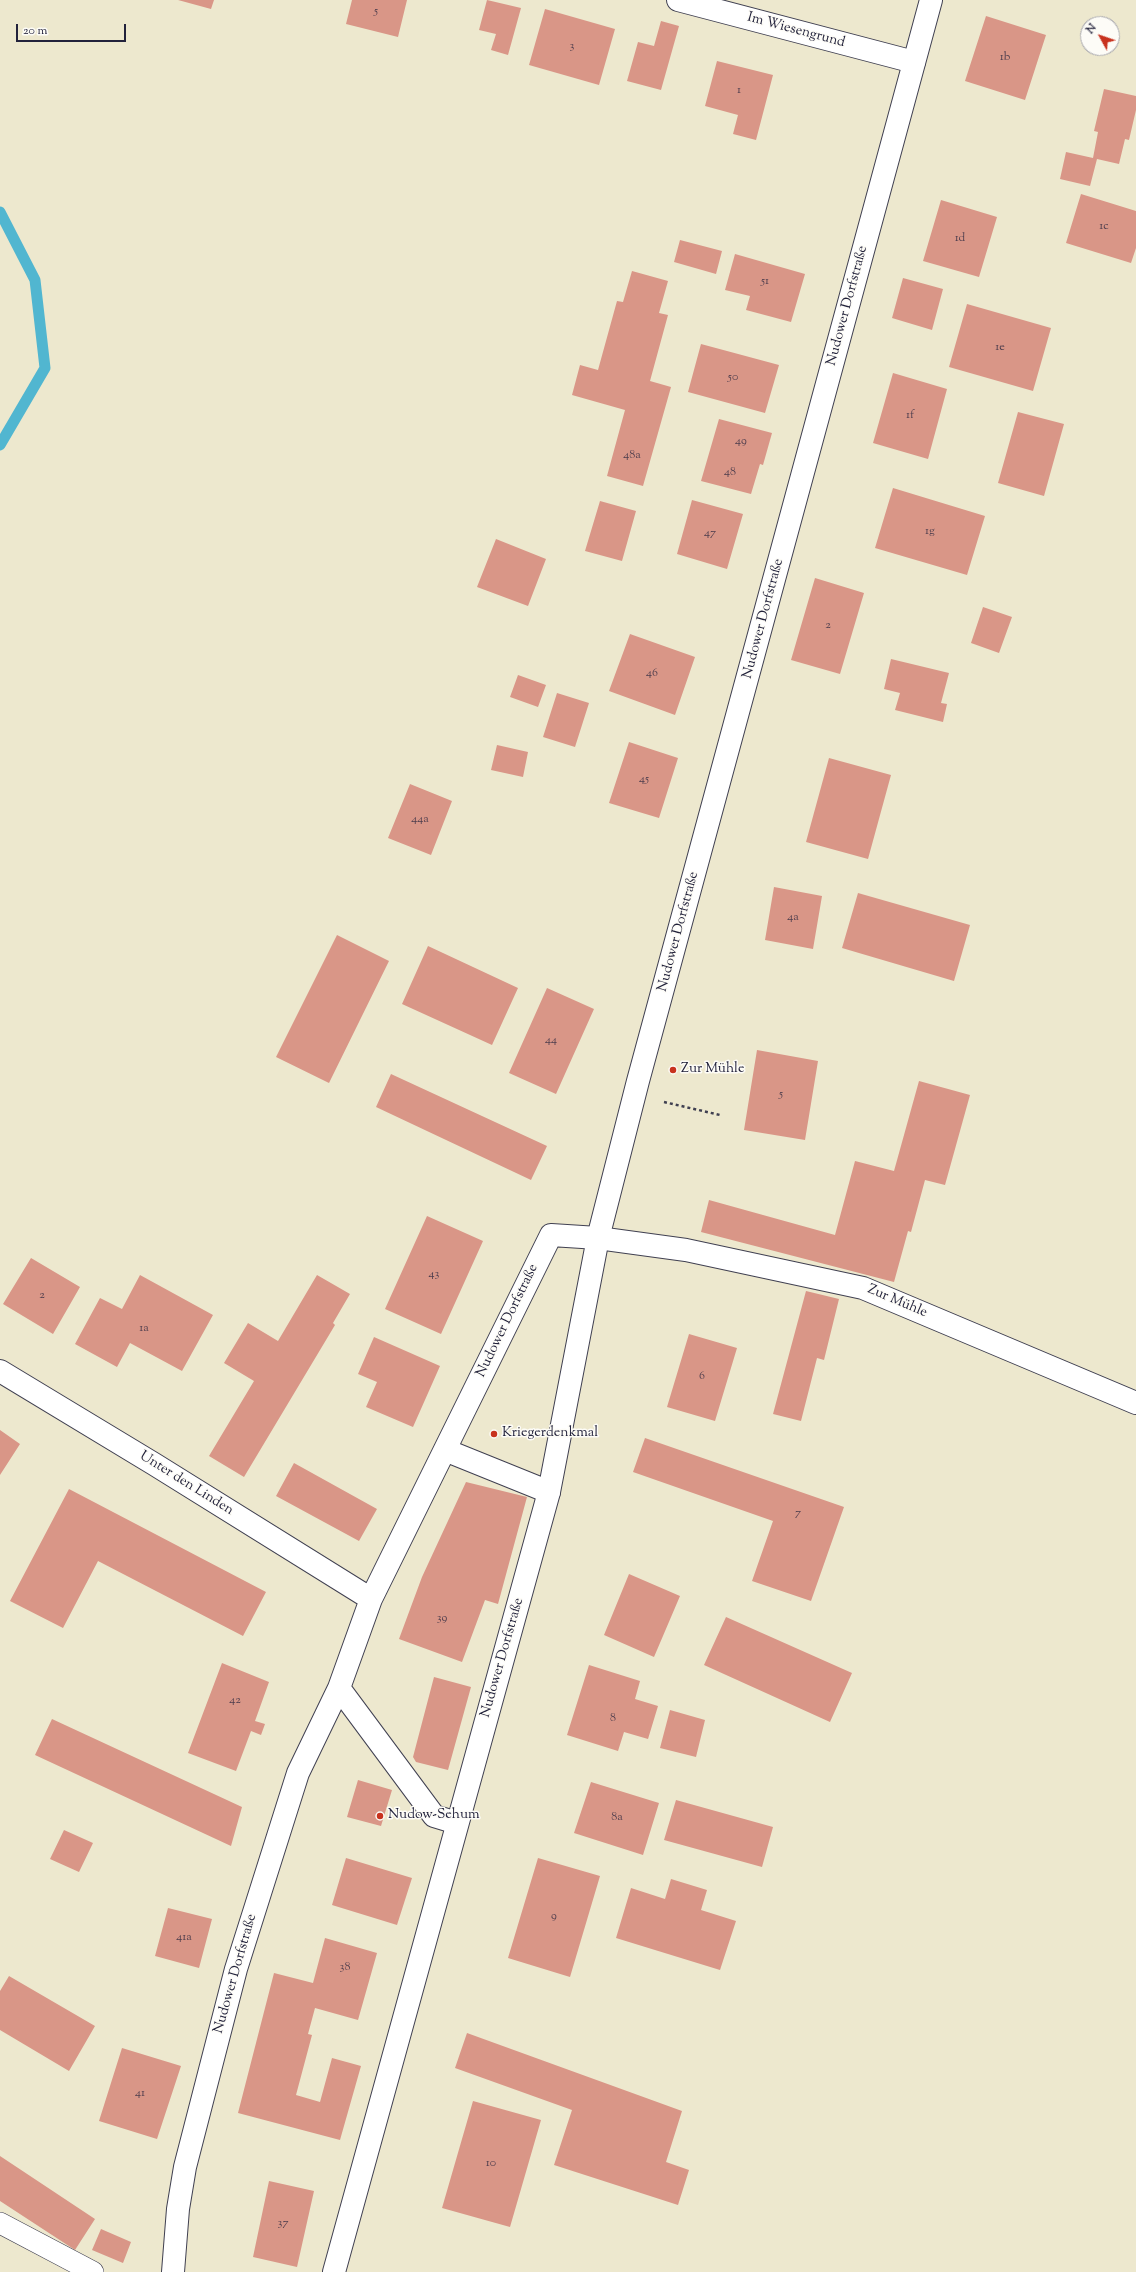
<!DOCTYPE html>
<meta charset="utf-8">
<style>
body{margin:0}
#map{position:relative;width:1136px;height:2272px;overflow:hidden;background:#ede8ce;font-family:"Sorts Mill Goudy",serif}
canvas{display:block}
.north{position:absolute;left:1080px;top:16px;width:40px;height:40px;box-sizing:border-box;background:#fdfcf7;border:1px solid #a5a5ac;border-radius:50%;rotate:310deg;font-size:11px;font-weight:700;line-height:16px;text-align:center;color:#22223b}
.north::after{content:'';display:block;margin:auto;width:14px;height:18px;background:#c8321e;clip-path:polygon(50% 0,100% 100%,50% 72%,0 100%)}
.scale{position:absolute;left:16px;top:24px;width:110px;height:18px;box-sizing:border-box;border:2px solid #22223b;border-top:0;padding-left:5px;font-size:12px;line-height:14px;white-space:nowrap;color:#22223b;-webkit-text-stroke:3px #fdfcf7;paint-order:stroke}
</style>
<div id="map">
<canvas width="1136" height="2272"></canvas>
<div class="north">N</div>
<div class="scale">20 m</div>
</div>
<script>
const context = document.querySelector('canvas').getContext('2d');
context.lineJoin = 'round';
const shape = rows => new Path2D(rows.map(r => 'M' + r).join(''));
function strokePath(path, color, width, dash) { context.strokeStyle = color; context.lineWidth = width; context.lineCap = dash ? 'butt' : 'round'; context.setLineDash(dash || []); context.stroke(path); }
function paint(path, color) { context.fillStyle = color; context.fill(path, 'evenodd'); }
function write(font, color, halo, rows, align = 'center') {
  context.font = font + ' "Sorts Mill Goudy",serif'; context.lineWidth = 3; context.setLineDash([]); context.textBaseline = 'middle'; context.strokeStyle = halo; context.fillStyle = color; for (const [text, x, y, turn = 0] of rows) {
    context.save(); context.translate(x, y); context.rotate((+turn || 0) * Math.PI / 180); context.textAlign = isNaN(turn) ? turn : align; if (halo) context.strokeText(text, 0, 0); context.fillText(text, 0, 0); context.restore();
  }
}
const stream = shape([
 [0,212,35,280,45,368,0,445]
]);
const building = shape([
 [178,0,214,0,211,9],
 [352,0,407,0,398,37,346,24],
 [487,0,521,8,508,55,491,50,496,34,479,30],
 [545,9,615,29,599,85,529,65],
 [986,16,1046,35,1025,100,965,81],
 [661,21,679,26,661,90,627,81,638,42,654,46],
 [717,61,773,75,756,140,733,134,738,115,705,106],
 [1104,89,1136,96,1136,110,1129,140,1125,139,1119,164,1097,159,1090,186,1060,179,1066,152,1093,158,1098,132,1094,131],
 [1081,194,1136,211,1136,248,1131,263,1066,243],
 [941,200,997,217,979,277,923,261],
 [680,240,722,251,716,274,674,262],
 [735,254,805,274,791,322,746,310,750,296,725,290],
 [632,271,668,281,659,313,668,315,650,381,671,387,643,486,607,476,625,410,572,395,580,365,598,370,617,301,623,302],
 [903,278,943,289,932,330,892,318],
 [967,304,1051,328,1033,391,949,367],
 [701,344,779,365,765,413,688,392],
 [893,373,947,389,928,459,873,443],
 [1018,412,1064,424,1044,496,998,483],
 [719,419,772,433,763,465,760,464,751,494,701,481],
 [893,488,985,516,967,575,875,548],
 [692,500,743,514,727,569,677,554],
 [600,501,636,511,622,561,585,551],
 [496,539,546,559,528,606,477,587],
 [815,578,864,593,840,674,791,660],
 [983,607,1012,617,999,653,971,643],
 [630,634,695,657,675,715,609,691],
 [891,659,949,673,941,703,947,704,943,722,895,710,900,693,884,689],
 [518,675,546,685,538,707,510,697],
 [557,693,589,703,575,747,543,737],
 [629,742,678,758,659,818,609,803],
 [497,745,528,752,523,777,491,770],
 [829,758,891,775,868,859,806,842],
 [410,784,452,801,431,855,388,838],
 [774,887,822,896,813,949,765,940],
 [858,893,970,925,954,981,842,948],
 [337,935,389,961,329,1083,276,1057],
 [428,946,518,988,492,1045,402,1004],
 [547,988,594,1009,556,1094,509,1073],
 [757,1050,818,1061,805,1140,744,1130],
 [391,1074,547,1146,531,1180,376,1107],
 [919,1081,970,1095,945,1185,925,1180,911,1232,908,1231,894,1282,701,1232,709,1200,835,1235,855,1161,894,1171],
 [427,1216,483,1241,441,1334,385,1309],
 [31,1258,80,1287,53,1334,3,1304],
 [140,1275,213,1315,182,1371,130,1343,117,1367,75,1344,100,1298,122,1309],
 [317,1275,350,1294,333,1323,335,1325,244,1477,209,1456,254,1381,224,1363,248,1323,278,1341],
 [806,1291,839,1299,824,1360,817,1358,801,1421,773,1414],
 [689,1334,737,1348,715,1421,667,1407],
 [374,1337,440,1366,413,1427,366,1407,377,1382,358,1374],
 [0,1430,20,1444,0,1475],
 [645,1438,844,1507,811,1601,752,1581,773,1521,633,1472],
 [294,1463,377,1509,359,1541,276,1496],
 [466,1482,527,1497,498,1604,485,1600,462,1662,399,1639,422,1577],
 [69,1489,266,1592,243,1636,98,1561,63,1628,10,1601],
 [629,1574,680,1596,654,1657,604,1635],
 [726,1617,852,1673,830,1722,704,1665],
 [222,1663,269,1682,255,1721,265,1724,261,1735,251,1731,236,1771,188,1753],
 [589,1665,640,1681,635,1699,658,1706,648,1739,624,1732,618,1751,567,1735],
 [434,1677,471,1687,448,1770,416,1762,413,1757],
 [670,1710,705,1720,696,1757,660,1748],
 [52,1719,242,1807,231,1846,35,1755],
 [358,1780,392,1790,381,1826,347,1817],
 [591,1782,659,1803,643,1855,574,1833],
 [676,1800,773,1827,762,1867,664,1840],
 [64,1830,93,1843,79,1872,50,1859],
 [346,1858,412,1878,397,1925,332,1905],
 [538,1858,600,1876,570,1977,508,1958],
 [671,1879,707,1890,701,1910,736,1921,720,1970,616,1938,631,1888,665,1899],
 [168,1908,212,1919,199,1968,155,1956],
 [325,1938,377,1953,358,2020,315,2008,308,2034,312,2035,296,2095,320,2102,332,2058,361,2066,340,2140,238,2113,274,1973,313,1983],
 [9,1976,95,2026,69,2071,0,2030,0,1991],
 [467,2033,682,2111,666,2162,689,2170,678,2205,554,2165,572,2110,455,2068],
 [122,2048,181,2066,157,2139,99,2121],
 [473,2101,541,2120,510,2227,442,2208],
 [0,2156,95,2219,75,2250,0,2201],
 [269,2181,314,2191,297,2267,253,2257],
 [101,2229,131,2242,123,2263,92,2250]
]);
const path = shape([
 [664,1102,720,1115]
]);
const service = shape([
 [0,2223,93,2272]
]);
const minor = shape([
 [678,0,914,62],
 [0,1371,154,1464,371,1599],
 [445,1450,549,1492],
 [339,1688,434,1816,457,1823],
 [173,2272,178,2209,185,2167,236,1969,298,1773,339,1688,371,1599,551,1235,598,1238,686,1250,863,1288,1136,1403]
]);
const tertiary = shape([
 [334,2272,549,1492,598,1238,638,1081,931,0]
]);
const markers = [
 [673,1070,4,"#c8321e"],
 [494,1434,4,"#c8321e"],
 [380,1816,4,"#c8321e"]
];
const numberNames = [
 ["5",376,12],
 ["3",572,47],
 ["1b",1005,58],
 ["1",739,91],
 ["1c",1104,227],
 ["1d",960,239],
 ["51",765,282],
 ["1e",1000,348],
 ["50",733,378],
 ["1f",910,416],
 ["49",741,442],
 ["48a",632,456],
 ["48",730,473],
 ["1g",930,532],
 ["47",710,534],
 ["2",828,626],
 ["46",652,674],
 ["45",644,780],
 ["44a",420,820],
 ["4a",793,918],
 ["44",551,1041],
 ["5",781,1095],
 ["43",434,1275],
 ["2",42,1296],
 ["1a",144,1329],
 ["6",702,1377],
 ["7",798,1514],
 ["39",442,1619],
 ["42",235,1701],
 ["8",613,1719],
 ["8a",617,1818],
 ["9",554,1917],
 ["41a",184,1938],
 ["38",345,1968],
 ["41",140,2094],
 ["10",491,2164],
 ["37",283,2224]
];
const streetNames = [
 ["Im Wiesengrund",796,31,15],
 ["Nudower Dorfstraße",848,306,-75],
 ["Nudower Dorfstraße",764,619,-75],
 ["Nudower Dorfstraße",679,932,-75],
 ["Zur Mühle",897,1302,23],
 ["Nudower Dorfstraße",508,1321,-64],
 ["Unter den Linden",186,1484,32],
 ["Nudower Dorfstraße",503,1658,-74],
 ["Nudower Dorfstraße",236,1974,-74]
];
const poiNames = [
 ["Zur Mühle",681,1070],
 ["Kriegerdenkmal",502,1434],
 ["Nudow-Sehum",388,1816]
];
strokePath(stream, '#51b6d0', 11);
paint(building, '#d99687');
strokePath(service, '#404051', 22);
strokePath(minor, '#404051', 24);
strokePath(tertiary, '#404051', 24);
strokePath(path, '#404051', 2.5, [3, 3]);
strokePath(service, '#fff', 21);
strokePath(minor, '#fff', 22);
strokePath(tertiary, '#fff', 22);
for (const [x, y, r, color] of markers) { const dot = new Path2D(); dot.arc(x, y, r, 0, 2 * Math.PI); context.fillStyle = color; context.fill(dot); strokePath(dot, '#fdfcf7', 1.5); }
write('12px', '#503f4e', null, numberNames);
write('14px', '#22223b', '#fdfcf7', streetNames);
write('14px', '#22223b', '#fdfcf7', poiNames, 'left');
</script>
